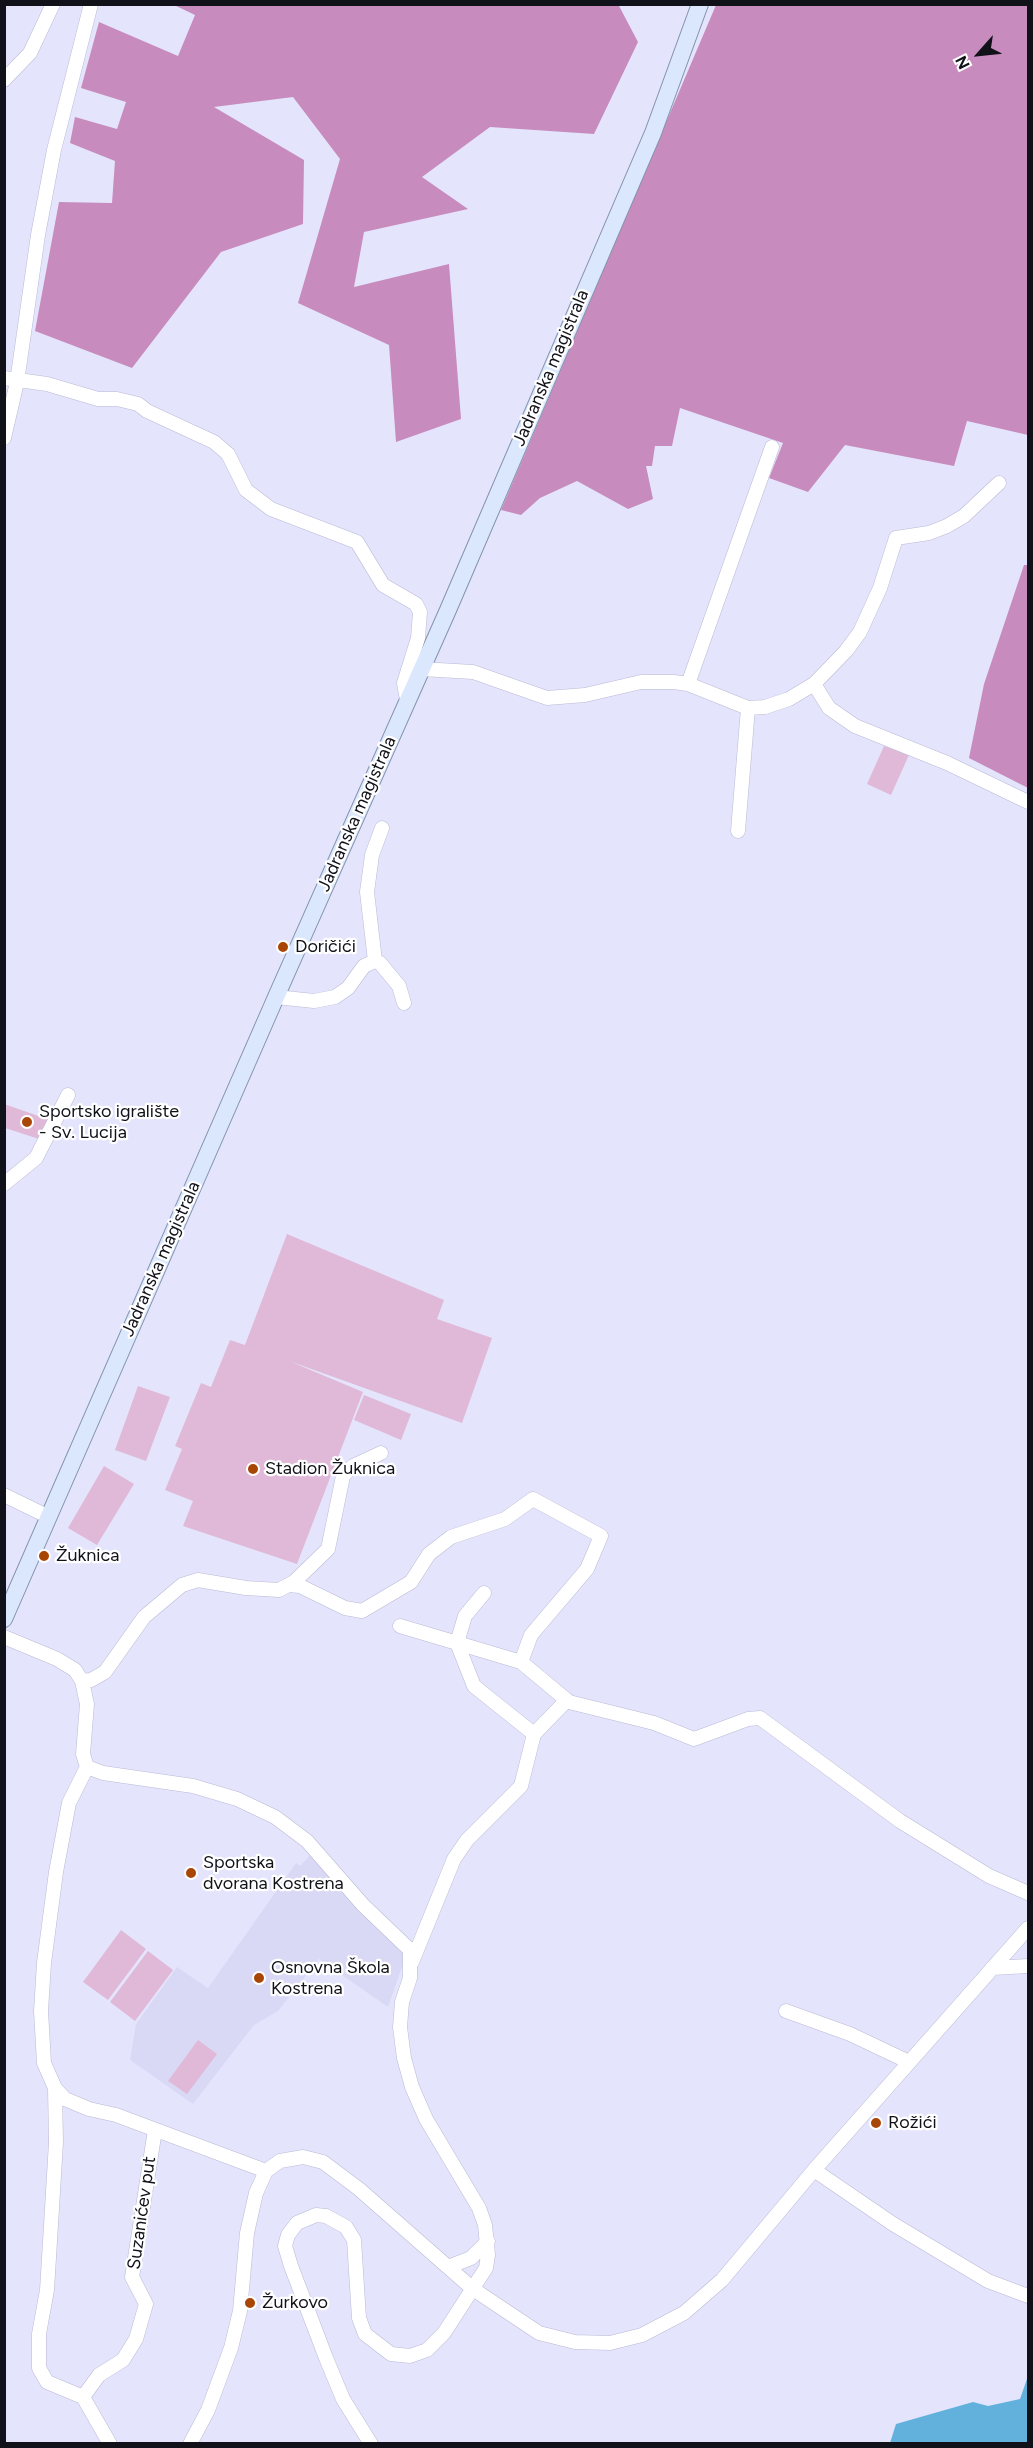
<!DOCTYPE html>
<meta charset="utf-8">
<style>
body{margin:0}
#map{position:relative;width:1033px;height:2448px;overflow:hidden;background:#e4e5fc;font-family:Figtree,sans-serif}
canvas{display:block}
.frame{position:absolute;inset:0;border:6px solid #11111a;pointer-events:none}
.north{position:absolute;left:949px;top:24px;width:60px;height:60px;-webkit-text-stroke:4px #fff;paint-order:stroke;rotate:243deg;font-size:16px;font-weight:700;line-height:24px;text-align:center;color:#11111a}
.north::after{content:'';display:block;margin:auto;width:21px;height:27px;background:#11111a;clip-path:polygon(50% 0,100% 100%,50% 72%,0 100%)}
</style>
<div id="map">
<canvas width="1033" height="2448"></canvas>
<div class="frame"></div>
<div class="north">N</div>
</div>
<script>
const context = document.querySelector('canvas').getContext('2d');
context.lineJoin = 'round';
function paint(path, color) { context.fillStyle = color; context.fill(path, 'evenodd'); }
const shape = rows => new Path2D(rows.map(r => 'M' + r).join(''));
function strokePath(path, color, width, dash) { context.strokeStyle = color; context.lineWidth = width; context.lineCap = dash ? 'butt' : 'round'; context.setLineDash(dash || []); context.stroke(path); }
function write(font, color, halo, rows, align = 'center') {
  context.font = font + ' Figtree,sans-serif'; context.lineWidth = 4.5; context.setLineDash([]); context.textBaseline = 'middle'; context.strokeStyle = halo; context.fillStyle = color; for (const [text, x, y, turn = 0] of rows) {
    context.save(); context.translate(x, y); context.rotate((+turn || 0) * Math.PI / 180); context.textAlign = isNaN(turn) ? turn : align; if (halo) context.strokeText(text, 0, 0); context.fillText(text, 0, 0); context.restore();
  }
}
const built = shape([
 [310,1855,349,1899,404,1952,402,1967,388,2007,319,1959,278,2011,254,2025,193,2104,130,2060,136,2024,177,1967,208,1988,296,1863,300,1866]
]);
const green = shape([
 [884,746,909,755,891,795,867,784],
 [4,1104,50,1120,39,1139,5,1128],
 [287,1234,444,1300,437,1319,492,1338,462,1423,289,1361,363,1392,297,1564,183,1526,193,1501,165,1490,182,1449,175,1446,201,1383,211,1387,230,1340,245,1345],
 [138,1386,170,1397,146,1461,115,1450],
 [364,1395,411,1414,401,1440,354,1420],
 [104,1466,134,1484,97,1545,68,1528],
 [121,1930,146,1949,108,2000,83,1982],
 [148,1951,173,1970,135,2021,110,2002],
 [198,2040,217,2054,187,2094,168,2081]
]);
const forest = shape([
 [618,4,638,42,594,134,490,127,422,177,468,209,364,232,354,287,449,264,461,419,396,442,389,345,298,303,340,159,293,97,214,107,304,160,303,224,221,252,132,368,35,331,59,202,112,203,115,161,70,143,75,117,117,129,126,102,81,88,99,22,178,56,195,15,174,5],
 [716,5,1028,5,1028,435,967,421,954,466,845,445,808,492,769,478,783,443,680,408,672,446,655,446,652,466,646,466,653,499,628,509,577,481,540,498,521,515,501,510],
 [1024,565,1028,565,1028,788,969,758,984,684]
]);
const water = shape([
 [1028,2376,1028,2443,890,2443,896,2424,973,2402,988,2406,1020,2399]
]);
const minor = shape([
 [4,80,30,53,53,4],
 [4,378,47,384,98,399,117,399,138,404,147,411,214,442,228,454,246,490,271,509,357,542,383,585,416,604,420,612,418,638,404,683,407,700],
 [4,438,17,382,38,235,54,150,91,4],
 [421,669,473,672,547,698,585,695,641,682,674,682,688,684,748,708,765,707,789,699,814,684,846,651,860,632,880,588,896,538,929,533,947,526,964,516,999,483],
 [688,684,772,447],
 [814,684,829,708,855,726,947,763,1028,802],
 [738,831,748,708],
 [375,961,367,892,372,855,382,828],
 [276,997,314,1001,335,997,348,988,364,966,375,961,380,963,399,986,404,1003],
 [4,1184,36,1158,68,1095],
 [4,1495,49,1517],
 [288,1585,300,1586,345,1608,362,1611,411,1582,429,1554,451,1537,505,1519,533,1499,601,1536,587,1569,531,1635,521,1662,569,1702,654,1723,694,1739,748,1719,760,1718,900,1821,989,1876,1028,1893],
 [484,1593,465,1616,457,1643,474,1686,534,1734],
 [400,1626,521,1662],
 [4,1637,57,1659,75,1670,82,1681,87,1704,83,1754,87,1767,103,1773,193,1786,237,1799,275,1817,307,1841,363,1905,410,1950,410,1978,402,2002,400,2027,404,2058,412,2087,426,2119,479,2208,485,2225,488,2255,486,2268,444,2333,427,2350,410,2356,391,2354,365,2334,359,2318,354,2240,346,2227,326,2216,316,2215,297,2223,288,2235,285,2246,291,2266,326,2358,343,2399,371,2444],
 [82,1681,91,1680,105,1672,144,1617,182,1585,198,1580,246,1588,279,1590,294,1582,328,1549,343,1476,353,1466,381,1453],
 [87,1767,69,1803,56,1872,44,1963,41,2011,44,2063,55,2088,65,2099,89,2109,116,2115,266,2171],
 [412,1962,454,1859,467,1840,521,1786,534,1734,567,1700],
 [992,1968,1028,1966],
 [786,2011,850,2034,909,2062],
 [55,2088,56,2142,51,2225,47,2290,39,2334,39,2368,47,2382,83,2397],
 [814,2170,893,2224,988,2281,1028,2296],
 [448,2267,471,2258,488,2241],
 [110,2444,83,2397,99,2375,123,2360,136,2339,146,2304,132,2277,155,2130],
 [190,2444,208,2410,231,2348,240,2311,247,2233,256,2193,266,2171,280,2161,303,2157,323,2162,359,2189,473,2289,539,2333,575,2342,610,2343,642,2335,684,2313,722,2280,814,2170,1028,1928]
]);
const major = shape([
 [4,1619,276,997,448,610,653,133,700,4]
]);
const markers = [
 [283,947,6,"#a84605"],
 [27,1122,6,"#a84605"],
 [253,1469,6,"#a84605"],
 [44,1556,6,"#a84605"],
 [191,1873,6,"#a84605"],
 [259,1978,6,"#a84605"],
 [876,2123,6,"#a84605"],
 [250,2303,6,"#a84605"]
];
const streetNames = [
 ["Jadranska magistrala",551,368,-67],
 ["Jadranska magistrala",357,814,-66],
 ["Jadranska magistrala",161,1259,-66],
 ["Suzanićev put",142,2213,-82]
];
const poiNames = [
 ["Doričići",295,947],
 ["Sportsko igralište",39,1112],
 ["- Sv. Lucija",39,1133],
 ["Stadion Žuknica",265,1469],
 ["Žuknica",56,1556],
 ["Sportska",203,1863],
 ["dvorana Kostrena",203,1884],
 ["Osnovna Škola",271,1968],
 ["Kostrena",271,1989],
 ["Rožići",888,2123],
 ["Žurkovo",262,2303]
];
paint(built, '#d9d9f6');
paint(green, '#e0b8d8');
paint(forest, '#c88bbe');
paint(water, '#62b1dd');
strokePath(minor, '#b9b9d5', 15);
strokePath(major, '#8392ac', 18);
strokePath(minor, '#fff', 14);
strokePath(major, '#dae7fd', 16);
for (const [x, y, r, color] of markers) { const dot = new Path2D(); dot.arc(x, y, r, 0, 2 * Math.PI); context.fillStyle = color; context.fill(dot); strokePath(dot, '#fff', 2); }
write('18px', '#11111a', '#fff', streetNames);
write('18px', '#11111a', '#fff', poiNames, 'left');
</script>
